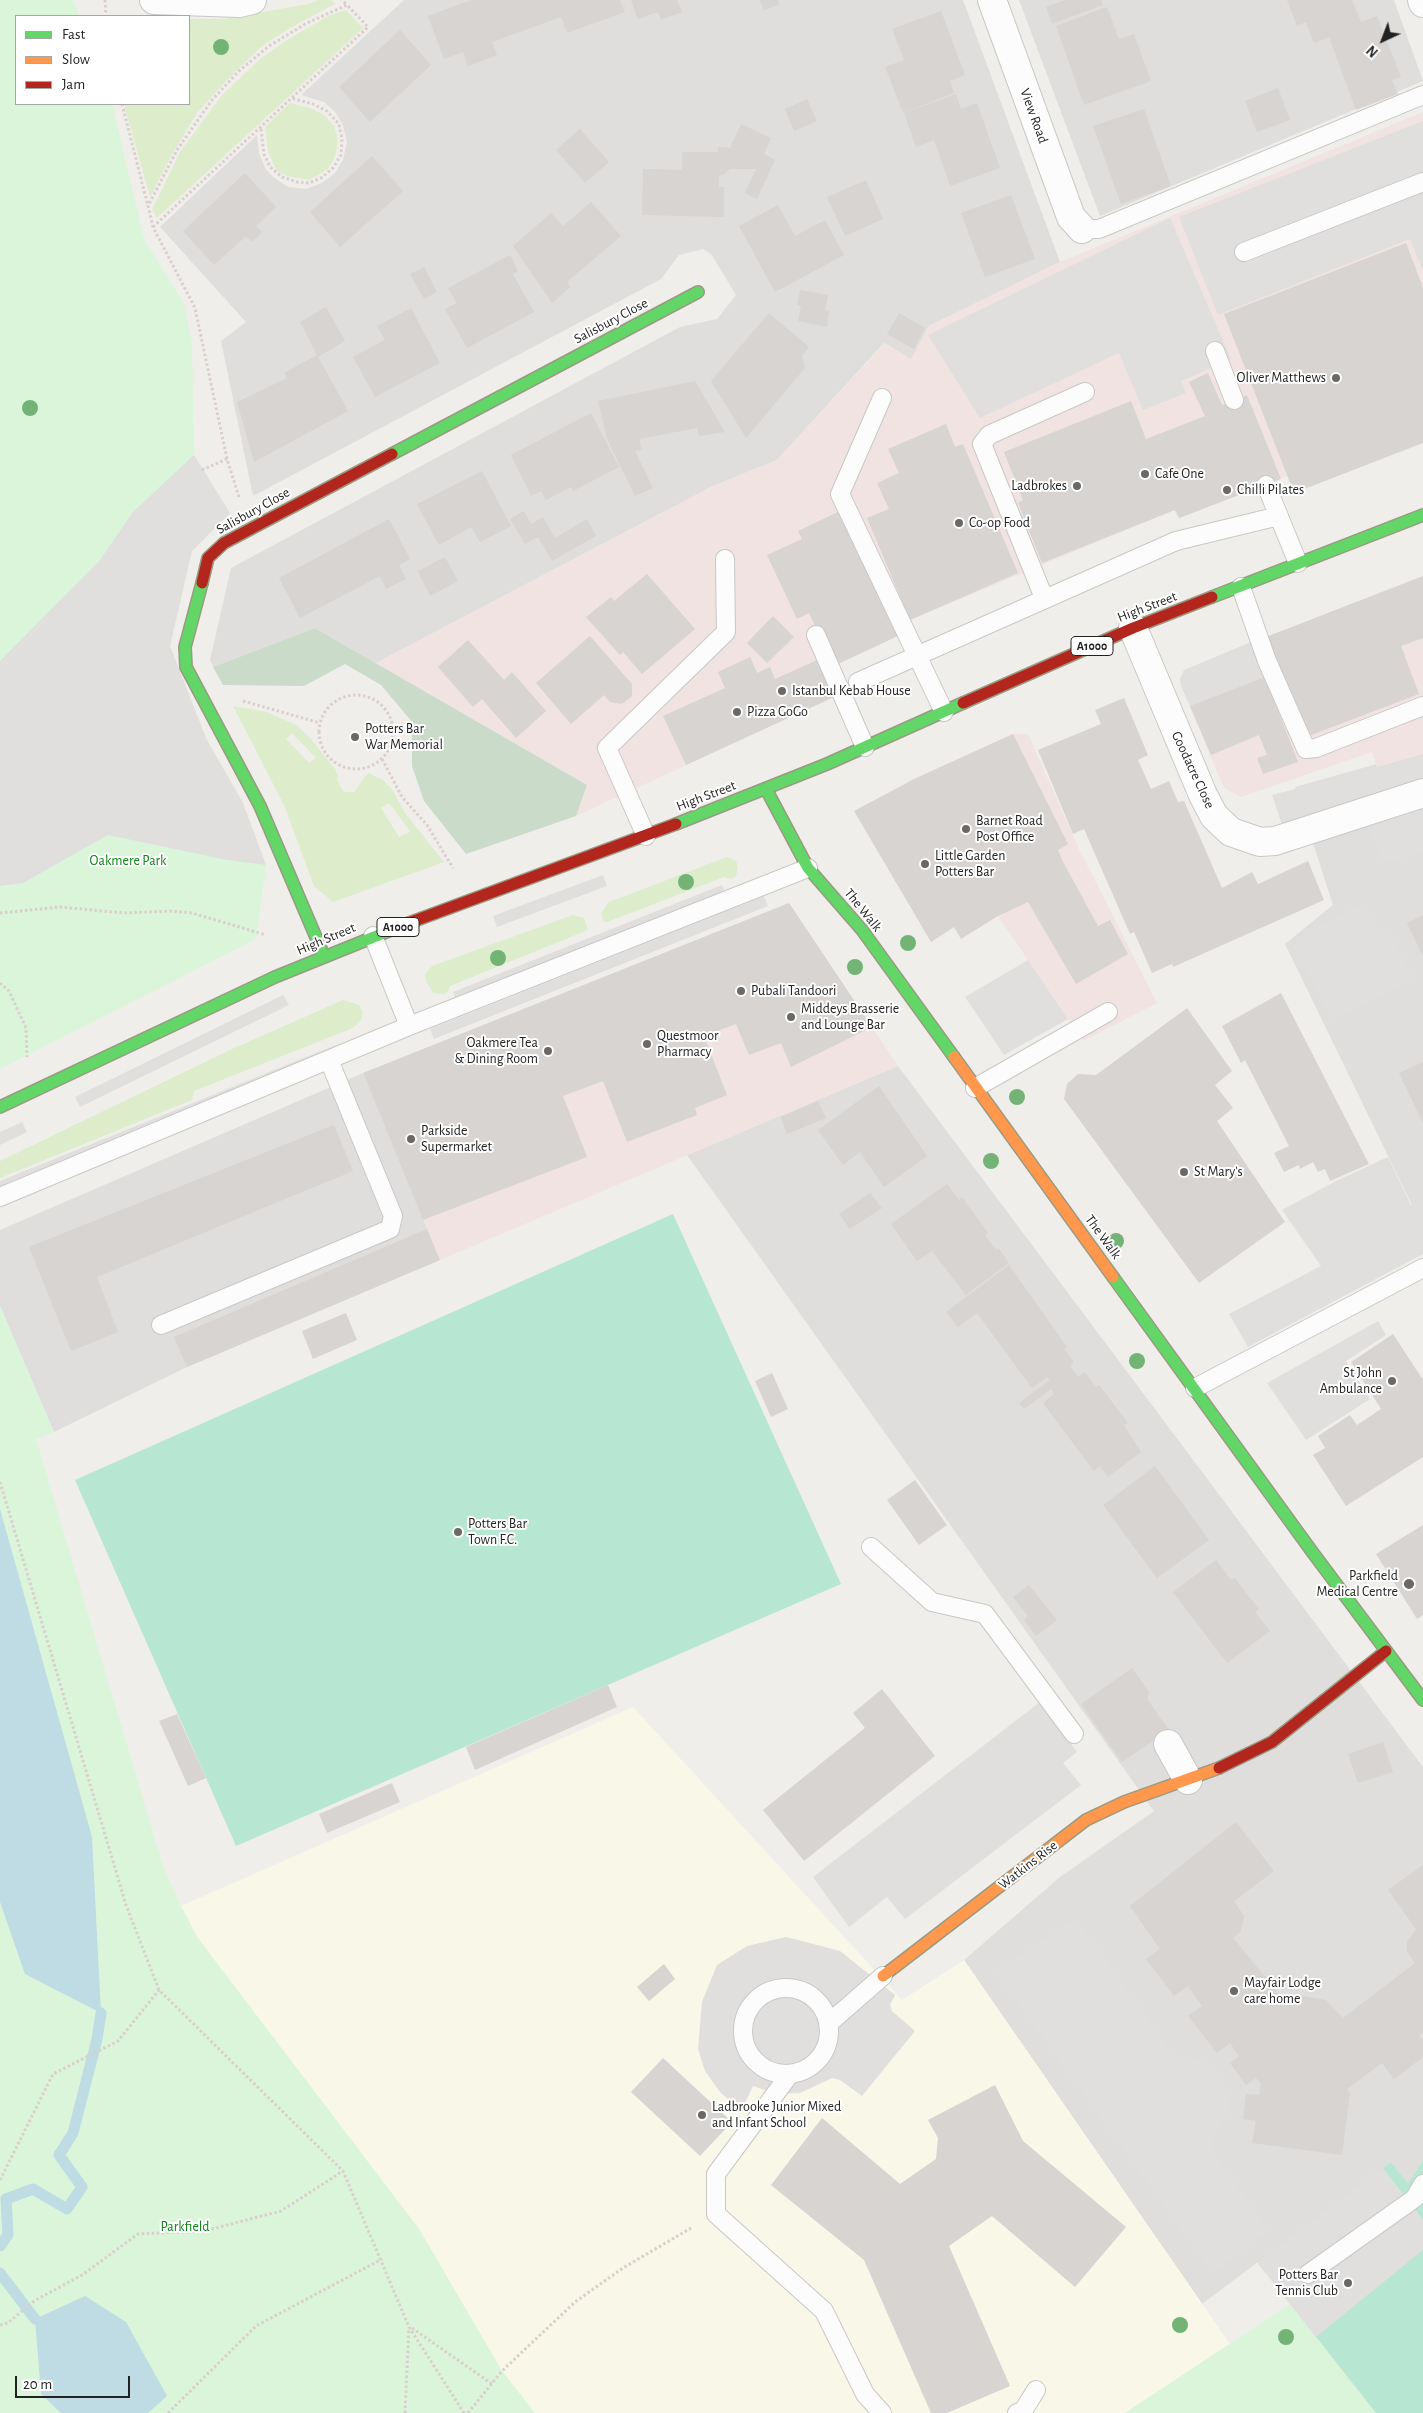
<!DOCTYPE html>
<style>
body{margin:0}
#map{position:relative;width:1423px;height:2413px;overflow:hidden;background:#f0eeeb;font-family:"Alegreya Sans",sans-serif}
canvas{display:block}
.legend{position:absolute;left:15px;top:15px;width:175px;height:90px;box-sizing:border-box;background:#fff;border:1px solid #a7a7a7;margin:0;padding:6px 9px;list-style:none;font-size:15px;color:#222}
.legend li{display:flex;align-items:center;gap:10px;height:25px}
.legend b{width:25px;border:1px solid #a7a7a7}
.north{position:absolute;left:1358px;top:15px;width:50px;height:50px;-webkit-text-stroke:4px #fff;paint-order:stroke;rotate:223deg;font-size:14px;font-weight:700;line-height:20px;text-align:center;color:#222}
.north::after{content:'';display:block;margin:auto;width:18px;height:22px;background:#222;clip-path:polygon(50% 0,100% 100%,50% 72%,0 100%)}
.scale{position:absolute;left:15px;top:2376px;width:115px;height:22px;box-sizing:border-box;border:2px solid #222;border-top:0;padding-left:6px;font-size:15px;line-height:18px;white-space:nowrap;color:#222;-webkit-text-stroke:4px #fff;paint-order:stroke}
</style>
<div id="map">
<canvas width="1423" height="2413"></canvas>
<ul class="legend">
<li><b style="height:6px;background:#63d668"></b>Fast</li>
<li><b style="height:6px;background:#ff974d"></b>Slow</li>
<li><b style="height:6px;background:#b3261e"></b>Jam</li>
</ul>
<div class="north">N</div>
<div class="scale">20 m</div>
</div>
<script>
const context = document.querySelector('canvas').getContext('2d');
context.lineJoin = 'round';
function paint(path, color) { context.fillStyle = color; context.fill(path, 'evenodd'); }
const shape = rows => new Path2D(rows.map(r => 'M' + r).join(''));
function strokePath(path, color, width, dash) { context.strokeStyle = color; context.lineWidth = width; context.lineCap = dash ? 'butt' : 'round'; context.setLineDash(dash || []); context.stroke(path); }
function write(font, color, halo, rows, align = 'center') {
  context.font = font + ' "Alegreya Sans",sans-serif'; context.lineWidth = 4; context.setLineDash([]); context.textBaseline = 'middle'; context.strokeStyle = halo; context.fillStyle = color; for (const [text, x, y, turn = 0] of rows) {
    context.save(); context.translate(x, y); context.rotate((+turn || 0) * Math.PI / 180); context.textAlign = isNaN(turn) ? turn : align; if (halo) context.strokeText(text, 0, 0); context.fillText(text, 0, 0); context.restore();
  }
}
const residential = shape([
 [404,0,963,0,1060,262,929,326,911,360,884,343,777,460,711,487,376,663,315,628,213,667,210,660,231,568,680,327,717,319,736,295,711,254,703,249,679,255,661,279,253,496,221,341,246,322,160,227,257,135,259,153,265,168,273,177,288,187,306,189,322,183,335,173,343,160,347,142,343,125,335,112,324,102,301,95],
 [1019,0,1394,0,1423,81,1100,216],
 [1423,751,1423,1200,1412,1205,1285,944,1333,905,1295,787],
 [898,1066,1423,1767,1423,2160,1408,2185,1391,2162,1202,2304,964,1960,1060,1877,1154,1811,687,1155],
 [363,1073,440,1260,187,1367,54,1432,0,1306,0,1230]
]);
const commercial = shape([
 [1423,112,1423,443,1288,476,1179,518,1174,510,910,620,902,634,822,671,834,697,576,816,587,785,376,663,711,487,777,460,885,343,911,359,929,326,1060,262],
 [1423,576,1423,754,1377,767,1372,752,1241,797,1224,788,1181,686,1180,679,1184,670],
 [1013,734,1028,734,1078,847,1157,1003,1083,1041,998,916,914,779],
 [789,903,898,1066,440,1260,363,1073]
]);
const education = shape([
 [633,1707,902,2000,964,1960,1230,2344,1125,2413,535,2413,502,2371,419,2229,197,1937,181,1906]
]);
const grass = shape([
 [320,0,331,0,335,4,290,28,261,47,228,79,197,113,171,156,150,197,124,104,189,104,189,19,224,19,308,4],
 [346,10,363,28,157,218,152,210,180,152,222,95,260,59,290,38,330,15],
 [290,103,313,109,325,116,334,126,337,136,337,149,333,161,327,170,309,180,287,176,277,171,268,152,265,127],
 [233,706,267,712,296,725,310,738,335,769,338,775,337,780,344,792,354,792,368,773,383,780,392,789,405,813,444,862,333,902,314,886,284,805],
 [292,733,316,758,309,763,286,739],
 [389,803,410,831,410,832,399,837,381,808],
 [727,857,736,861,738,867,736,876,732,879,724,877,607,922,603,921,601,913,609,902],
 [573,915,584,918,588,930,450,986,448,992,444,994,434,993,426,982,425,974,432,966],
 [343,1000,359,1005,363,1013,361,1020,353,1028,194,1091,192,1100,0,1178,0,1161,232,1049]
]);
const cemetery = shape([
 [315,628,587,785,576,816,466,854,424,801,412,766,412,722,381,685,345,664,304,686,223,685,213,667]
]);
const park = shape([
 [0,0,73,0,78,11,78,16,16,16,16,104,112,104,144,239,184,304,192,343,194,455,230,513,192,551,170,646,206,738,243,803,266,865,256,939,0,1069],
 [0,1306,54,1432,36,1439,163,1866,181,1906,197,1937,419,2229,502,2371,535,2413,0,2413],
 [1290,2304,1376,2413,1125,2413]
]);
const pitch = shape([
 [673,1214,841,1584,236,1846,75,1480],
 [1423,2160,1423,2413,1376,2413,1257,2262,1391,2162,1408,2184]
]);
const parking = shape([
 [1423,121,1423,271,1410,239,1218,315,1179,217],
 [1170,218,1231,359,1181,381,1186,393,1143,410,1119,353,980,418,928,335],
 [194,455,230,513,192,551,170,646,206,738,243,803,266,865,227,860,108,835,23,883,0,886,0,661,100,560,133,512],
 [1251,642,1265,677,1190,706,1181,686,1180,679,1184,670],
 [1423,756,1423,853,1382,863,1363,801,1282,825,1272,795],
 [603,875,607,886,497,927,493,916],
 [722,885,727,896,457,1002,453,992],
 [764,896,768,906,434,1039,430,1029],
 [1364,903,1373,924,1382,930,1389,928,1413,979,1332,1020,1294,941],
 [1028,960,1068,1019,1004,1055,965,997],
 [283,995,289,1005,80,1107,75,1097],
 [336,1045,340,1056,0,1194,0,1181],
 [22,1122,27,1132,0,1145,0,1132],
 [1388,1157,1411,1205,1423,1200,1423,1254,1248,1347,1229,1314,1321,1266,1282,1210,1336,1181],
 [1378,1321,1386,1335,1346,1361,1370,1399,1306,1440,1267,1383],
 [1040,1702,1077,1752,1063,1763,1081,1785,905,1919,887,1897,849,1927,813,1877],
 [1076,1919,1173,2055,1192,2057,1210,2066,1224,2083,1227,2104,1225,2119,1215,2133,1211,2149,1268,2231,1213,2273,996,1972],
 [786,1937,840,1951,895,1995,890,2005,892,2011,915,2031,862,2096,840,2080,832,2078,800,2093,776,2094,753,2086,741,2111,720,2092,705,2071,698,2049,702,2002,717,1965,747,1946],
 [1383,2168,1423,2220,1423,2250,1316,2337,1257,2262]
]);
const water = shape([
 [0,1509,92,1837,101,2013,25,1974,0,1902],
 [85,2296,126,2322,167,2396,148,2413,61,2413,41,2394,35,2319]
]);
const stream = shape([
 [0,2246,8,2235,6,2199,33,2189,67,2209,82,2187,59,2155,73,2133,97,2039,101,2013],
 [0,2273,35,2319]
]);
const building = shape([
 [471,0,620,0,625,12,567,33,561,17,492,42,497,55,468,66,463,52,444,59,428,16],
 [631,0,677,0,682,12,661,20,658,12,638,19],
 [760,0,778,0,779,5,764,10],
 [1065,0,1101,0,1103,5,1052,24,1046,7],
 [1287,0,1352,0,1361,22,1377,16,1401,77,1392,80,1398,94,1356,110,1329,37,1314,43,1306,22,1297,26],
 [1107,7,1119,39,1134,34,1151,81,1084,105,1056,26],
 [941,11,965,75,950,81,954,93,903,113,885,67,904,60,892,29],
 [400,30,431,65,370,122,339,87],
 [1278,88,1290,120,1257,132,1245,101],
 [956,94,961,109,977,103,1000,168,950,186,934,140,916,147,904,113],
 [807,99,817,121,794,131,785,109],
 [1144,109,1171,186,1121,204,1093,126],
 [741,124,771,138,764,154,775,160,757,199,745,193,756,169,730,169,723,175,719,175,719,187,724,187,724,217,642,215,643,169,682,170,682,152,718,152,718,147,730,148],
 [580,129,609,162,585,183,556,150],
 [372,156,403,191,340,247,310,212],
 [245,173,276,207,256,226,262,232,252,242,246,236,214,265,183,231],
 [866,180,883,219,845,236,827,197],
 [1011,195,1035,259,985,277,961,213],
 [591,202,621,236,567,282,570,287,552,303,513,246,551,213,563,226],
 [778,205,795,236,825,220,844,255,775,292,739,226],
 [1406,243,1423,288,1423,443,1294,493,1224,314],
 [510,255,518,271,513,274,534,312,467,348,445,309,457,303,448,288],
 [424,267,437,292,424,299,410,274],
 [800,290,828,295,825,310,829,311,827,327,798,321,801,306,797,305],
 [326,307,345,341,318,357,348,411,254,462,237,402,287,378,284,373,317,355,300,322],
 [411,308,440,363,375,397,353,357,385,340,377,326],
 [769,313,809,347,802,355,805,368,746,438,711,381],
 [899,313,925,328,914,349,887,334],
 [1208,373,1222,405,1247,395,1281,479,1179,518,1175,510,1042,563,1018,503,1023,500,1004,452,1131,401,1146,439,1205,416,1189,382],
 [695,381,725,432,699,436,697,428,639,439,642,450,635,451,653,488,635,496,607,439,598,401],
 [591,413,619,467,573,491,571,487,546,500,541,491,531,496,511,455],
 [946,424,955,447,963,444,1018,573,910,620,867,518,889,509,877,483,899,473,888,449],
 [482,471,511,526,480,542,471,527,439,545,417,504],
 [524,511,531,524,543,517,555,538,587,519,596,536,552,561,538,537,525,544,510,519],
 [840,511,902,634,834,666,809,613,797,619,767,555,802,539,798,531],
 [389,519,410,559,399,565,406,579,386,589,380,576,300,618,279,578],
 [445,557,458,581,430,596,418,571],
 [647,574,695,629,642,674,623,652,620,655,586,617,611,597,614,601],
 [1423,576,1423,638,1401,646,1419,694,1306,737,1266,637],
 [773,616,794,637,767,663,747,643],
 [590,636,632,684,632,696,622,704,610,702,604,695,571,724,536,683],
 [468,640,504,680,512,672,546,711,516,738,482,699,473,707,438,667],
 [750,657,757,673,770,667,775,679,817,660,834,697,686,765,663,716,725,688,718,672],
 [1265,677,1298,762,1263,774,1257,758,1267,755,1259,735,1211,755,1190,706],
 [1124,698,1148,755,1138,760,1151,789,1169,781,1178,802,1184,801,1222,888,1252,872,1258,884,1308,861,1324,900,1173,967,1172,964,1152,973,1134,932,1130,934,1084,829,1073,834,1038,750,1101,724,1095,710],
 [1013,734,1068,844,1058,850,1062,860,1098,926,1110,920,1128,954,1076,984,1028,902,998,916,961,939,954,927,931,942,854,811,914,779],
 [789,903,872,1027,791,1067,781,1043,749,1055,736,1024,704,1036,727,1095,695,1108,697,1115,627,1142,603,1081,563,1096,587,1157,423,1220,363,1073],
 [1423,915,1423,956,1407,923],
 [1281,993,1369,1164,1330,1181,1325,1169,1318,1172,1313,1162,1300,1169,1299,1165,1284,1172,1274,1153,1289,1146,1245,1060,1241,1063,1222,1026],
 [1187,1008,1232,1071,1215,1085,1233,1108,1217,1121,1285,1222,1199,1283,1064,1099,1067,1084,1078,1074,1096,1075],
 [1423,1062,1423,1123,1399,1073],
 [879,1086,927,1156,884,1187,860,1152,843,1165,818,1130],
 [818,1101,826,1118,787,1134,781,1117],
 [334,1125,353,1171,97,1277,118,1332,71,1351,29,1247],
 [947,1184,959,1200,962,1197,988,1233,985,1235,996,1250,999,1249,1009,1263,966,1295,932,1251,917,1261,891,1224],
 [870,1193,882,1208,850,1229,839,1214],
 [427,1229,440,1260,187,1367,174,1337],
 [1009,1265,1067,1347,1064,1349,1074,1362,1070,1366,1078,1377,1085,1372,1096,1387,1099,1385,1128,1423,1124,1425,1141,1452,1108,1477,1100,1466,1094,1471,1043,1403,1054,1394,1051,1389,1024,1409,1019,1403,1050,1380,1047,1377,1032,1388,977,1313,958,1327,946,1312],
 [346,1313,357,1340,313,1359,302,1331],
 [1393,1334,1423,1380,1423,1457,1346,1506,1313,1455,1325,1448,1318,1436,1350,1415,1357,1425,1381,1409,1351,1362],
 [772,1373,788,1409,771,1417,755,1381],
 [1155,1466,1209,1540,1157,1578,1103,1505],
 [915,1480,947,1525,919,1545,887,1500],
 [1423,1525,1423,1615,1417,1619,1376,1554],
 [1216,1560,1231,1580,1235,1578,1246,1593,1259,1609,1255,1612,1270,1631,1227,1663,1173,1592],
 [1029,1585,1057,1620,1036,1636,1024,1620,1028,1616,1013,1597],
 [1132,1668,1149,1692,1147,1699,1169,1730,1122,1762,1081,1704],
 [608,1685,617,1707,475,1770,466,1747],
 [882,1689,935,1756,804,1861,763,1810,865,1728,853,1713],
 [177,1714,206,1778,188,1786,159,1721],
 [1383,1742,1393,1772,1358,1783,1348,1754],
 [392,1783,400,1802,327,1833,319,1814],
 [1236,1822,1274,1871,1234,1901,1244,1916,1241,1931,1233,1938,1284,2000,1297,1995,1326,2000,1343,2018,1415,1963,1407,1952,1407,1942,1416,1929,1388,1890,1423,1865,1423,2032,1419,2036,1423,2041,1423,2057,1394,2079,1382,2063,1347,2089,1350,2093,1342,2155,1252,2143,1256,2121,1243,2119,1246,2094,1259,2095,1261,2084,1256,2078,1246,2085,1230,2063,1239,2056,1230,2043,1217,2053,1188,2016,1202,2006,1188,1986,1174,1996,1146,1959,1160,1949,1130,1906],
 [664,1964,675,1979,649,2001,637,1987],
 [663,2058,732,2122,700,2156,631,2092],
 [995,2085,1023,2141,1126,2227,1075,2287,992,2216,949,2246,1010,2386,947,2413,931,2413,864,2260,771,2185,822,2118,900,2184,936,2159,938,2138,928,2120]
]);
const path = shape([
 [105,0,106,16],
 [122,104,148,206],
 [261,129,264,154,270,167,282,177,297,182,309,183,321,178,333,168,341,155,342,139,339,124,327,111,313,104,291,98],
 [153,227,368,27,347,5],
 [202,470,227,459],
 [239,497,227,459,195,308,153,227,148,206,177,150,212,100,239,71,269,46,307,23,347,5,342,0],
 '319 732a37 37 0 1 1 74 0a37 37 0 1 1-74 0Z',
 [243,701,320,723],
 [382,759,402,797,427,825,453,868],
 [0,913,60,907,124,913,171,911,192,913,266,935],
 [0,983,9,991,26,1028,27,1057],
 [0,1482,126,1905,159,1990,343,2171,409,2327,464,2413],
 [0,2180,53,2074,118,2041,159,1990],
 [0,2325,8,2323,34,2301,82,2275,138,2234,204,2231,281,2211,343,2171],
 [412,2328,492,2384],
 [168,2413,256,2326,382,2259],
 [405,2413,409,2327],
 [468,2413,502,2371,575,2302,623,2268,691,2228]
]);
const lane = shape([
 [1082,229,1099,229,1423,95],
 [1244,252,1423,182],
 [1215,351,1234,400],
 [882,398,840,494,944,712],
 [1266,485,1298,563],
 [1241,587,1267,661,1306,749,1316,748,1423,706],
 [1044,598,982,444,989,435,1085,392],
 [816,635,865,747],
 [858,682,1176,541,1279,516],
 [646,836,607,748,726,632,725,559],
 [373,936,409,1026],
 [975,1088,1108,1012],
 [0,1197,409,1026,808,868],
 [161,1325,390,1229,393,1216,329,1060],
 [1195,1388,1423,1268],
 [871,1547,932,1602,985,1614,1074,1734],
 '743 2031a43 43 0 1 1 86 0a43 43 0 1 1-86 0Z',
 [828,2024,883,1976],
 [790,2074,716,2174,716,2214,824,2311,865,2394,882,2413],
 [1308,2274,1415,2198,1423,2184],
 [1017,2413,1023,2411,1036,2390]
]);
const street = shape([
 [154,0,239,3,252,0],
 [992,0,1071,217,1082,229],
 [1422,0,1423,3],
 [1133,628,1203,795,1214,816,1231,832,1260,842,1275,841,1423,793],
 [1168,1744,1188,1780]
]);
const fast = shape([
 [392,454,698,292],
 [202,583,185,647,186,667,260,806,324,956],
 [1212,597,1423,515],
 [766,789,808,868,862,930,954,1057],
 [676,824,827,764,963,703],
 [0,1107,275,977,406,924],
 [1113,1277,1313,1553,1423,1700]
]);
const slow = shape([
 [954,1057,1113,1277],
 [883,1976,1086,1820,1124,1802,1219,1768]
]);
const jam = shape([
 [202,583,208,558,224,543,392,454],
 [963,703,1133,628,1212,597],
 [406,924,676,824],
 [1219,1768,1272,1742,1386,1651]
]);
const trees = [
 [221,47],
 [30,408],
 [686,882],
 [908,943],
 [498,958],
 [855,967],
 [1017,1097],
 [991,1161],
 [1116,1241],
 [1137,1361],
 [1180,2325],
 [1286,2337]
];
const markers = [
 [1336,378,5,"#6a6968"],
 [1145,474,5,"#6a6968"],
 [1077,486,5,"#6a6968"],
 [1227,490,5,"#6a6968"],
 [959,523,5,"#6a6968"],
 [782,691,5,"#6a6968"],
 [737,712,5,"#6a6968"],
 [355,737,5,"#6a6968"],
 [966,829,5,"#6a6968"],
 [925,864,5,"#6a6968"],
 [741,991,5,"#6a6968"],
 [791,1017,5,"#6a6968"],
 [647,1044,5,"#6a6968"],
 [548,1051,5,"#6a6968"],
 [411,1139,5,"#6a6968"],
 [1184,1172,5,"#6a6968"],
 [1392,1381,5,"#6a6968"],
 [458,1532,5,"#6a6968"],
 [1409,1584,6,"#6a6968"],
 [1234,1991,5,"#6a6968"],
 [702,2115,5,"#6a6968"],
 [1348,2283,5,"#6a6968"]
];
const shields = [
 [1092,646,42],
 [398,927,42]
];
const shieldNames = [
 ["A1000",1092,646],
 ["A1000",398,927]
];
const streetNames = [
 ["View Road",1034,116,70],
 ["Salisbury Close",611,321,-28],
 ["Salisbury Close",253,511,-29],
 ["High Street",1147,607,-21],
 ["Goodacre Close",1193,770,65],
 ["High Street",706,796,-21],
 ["The Walk",863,910,51],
 ["High Street",326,939,-23],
 ["The Walk",1103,1237,54],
 ["Watkins Rise",1028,1865,-38]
];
const poiNames = [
 ["Oliver Matthews",1326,378,"right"],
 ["Cafe One",1155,474],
 ["Ladbrokes",1067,486,"right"],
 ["Chilli Pilates",1237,490],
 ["Co-op Food",969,523],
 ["Istanbul Kebab House",792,691],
 ["Pizza GoGo",747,712],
 ["Potters Bar",365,729],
 ["War Memorial",365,745],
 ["Barnet Road",976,821],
 ["Post Office",976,837],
 ["Little Garden",935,856],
 ["Potters Bar",935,872],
 ["Pubali Tandoori",751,991],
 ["Middeys Brasserie",801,1009],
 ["and Lounge Bar",801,1025],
 ["Questmoor",657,1036],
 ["Pharmacy",657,1052],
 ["Oakmere Tea",538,1043,"right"],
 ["& Dining Room",538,1059,"right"],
 ["Parkside",421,1131],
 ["Supermarket",421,1147],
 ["St Mary's",1194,1172],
 ["St John",1382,1373,"right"],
 ["Ambulance",1382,1389,"right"],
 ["Potters Bar",468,1524],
 ["Town F.C.",468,1540],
 ["Parkfield",1398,1576,"right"],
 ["Medical Centre",1398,1592,"right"],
 ["Mayfair Lodge",1244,1983],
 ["care home",1244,1999],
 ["Ladbrooke Junior Mixed",712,2107],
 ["and Infant School",712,2123],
 ["Potters Bar",1338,2275,"right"],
 ["Tennis Club",1338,2291,"right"]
];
const parkNames = [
 ["Oakmere Park",128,861],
 ["Parkfield",185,2227]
];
paint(residential, '#dfdedc');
paint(commercial, '#f1e3e1');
paint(education, '#f8f7e8');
paint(grass, '#ddeccb');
paint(cemetery, '#cadbca');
paint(park, '#daf5da');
paint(pitch, '#b7e6d2');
paint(parking, '#e0dfde');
paint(water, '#bfdbe3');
strokePath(stream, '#bfdbe3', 11);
paint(building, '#d7d4d2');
strokePath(lane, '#c9c8c7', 20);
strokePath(street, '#c9c8c7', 30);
strokePath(fast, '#999a82', 14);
strokePath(slow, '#999a82', 14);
strokePath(jam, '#999a82', 14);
strokePath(path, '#dccecd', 3, [2.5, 2.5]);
strokePath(lane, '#fdfcfc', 18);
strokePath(street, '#fdfcfc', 28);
strokePath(fast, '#63d668', 11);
strokePath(slow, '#ff974d', 11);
strokePath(jam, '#b3261e', 11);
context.fillStyle = '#73b476';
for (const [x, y] of trees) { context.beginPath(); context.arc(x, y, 8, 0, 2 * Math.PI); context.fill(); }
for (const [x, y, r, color] of markers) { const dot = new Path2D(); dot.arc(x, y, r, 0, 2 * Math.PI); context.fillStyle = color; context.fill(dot); strokePath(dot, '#fff', 2); }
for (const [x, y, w] of shields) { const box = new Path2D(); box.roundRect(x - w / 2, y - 9.5, w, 19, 4); context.fillStyle = '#fff'; context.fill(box); strokePath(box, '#222', 1); }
write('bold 12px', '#222', null, shieldNames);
write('14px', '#222', '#fff', streetNames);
write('14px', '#222', '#fff', poiNames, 'left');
write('14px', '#0c8416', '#fff', parkNames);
</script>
